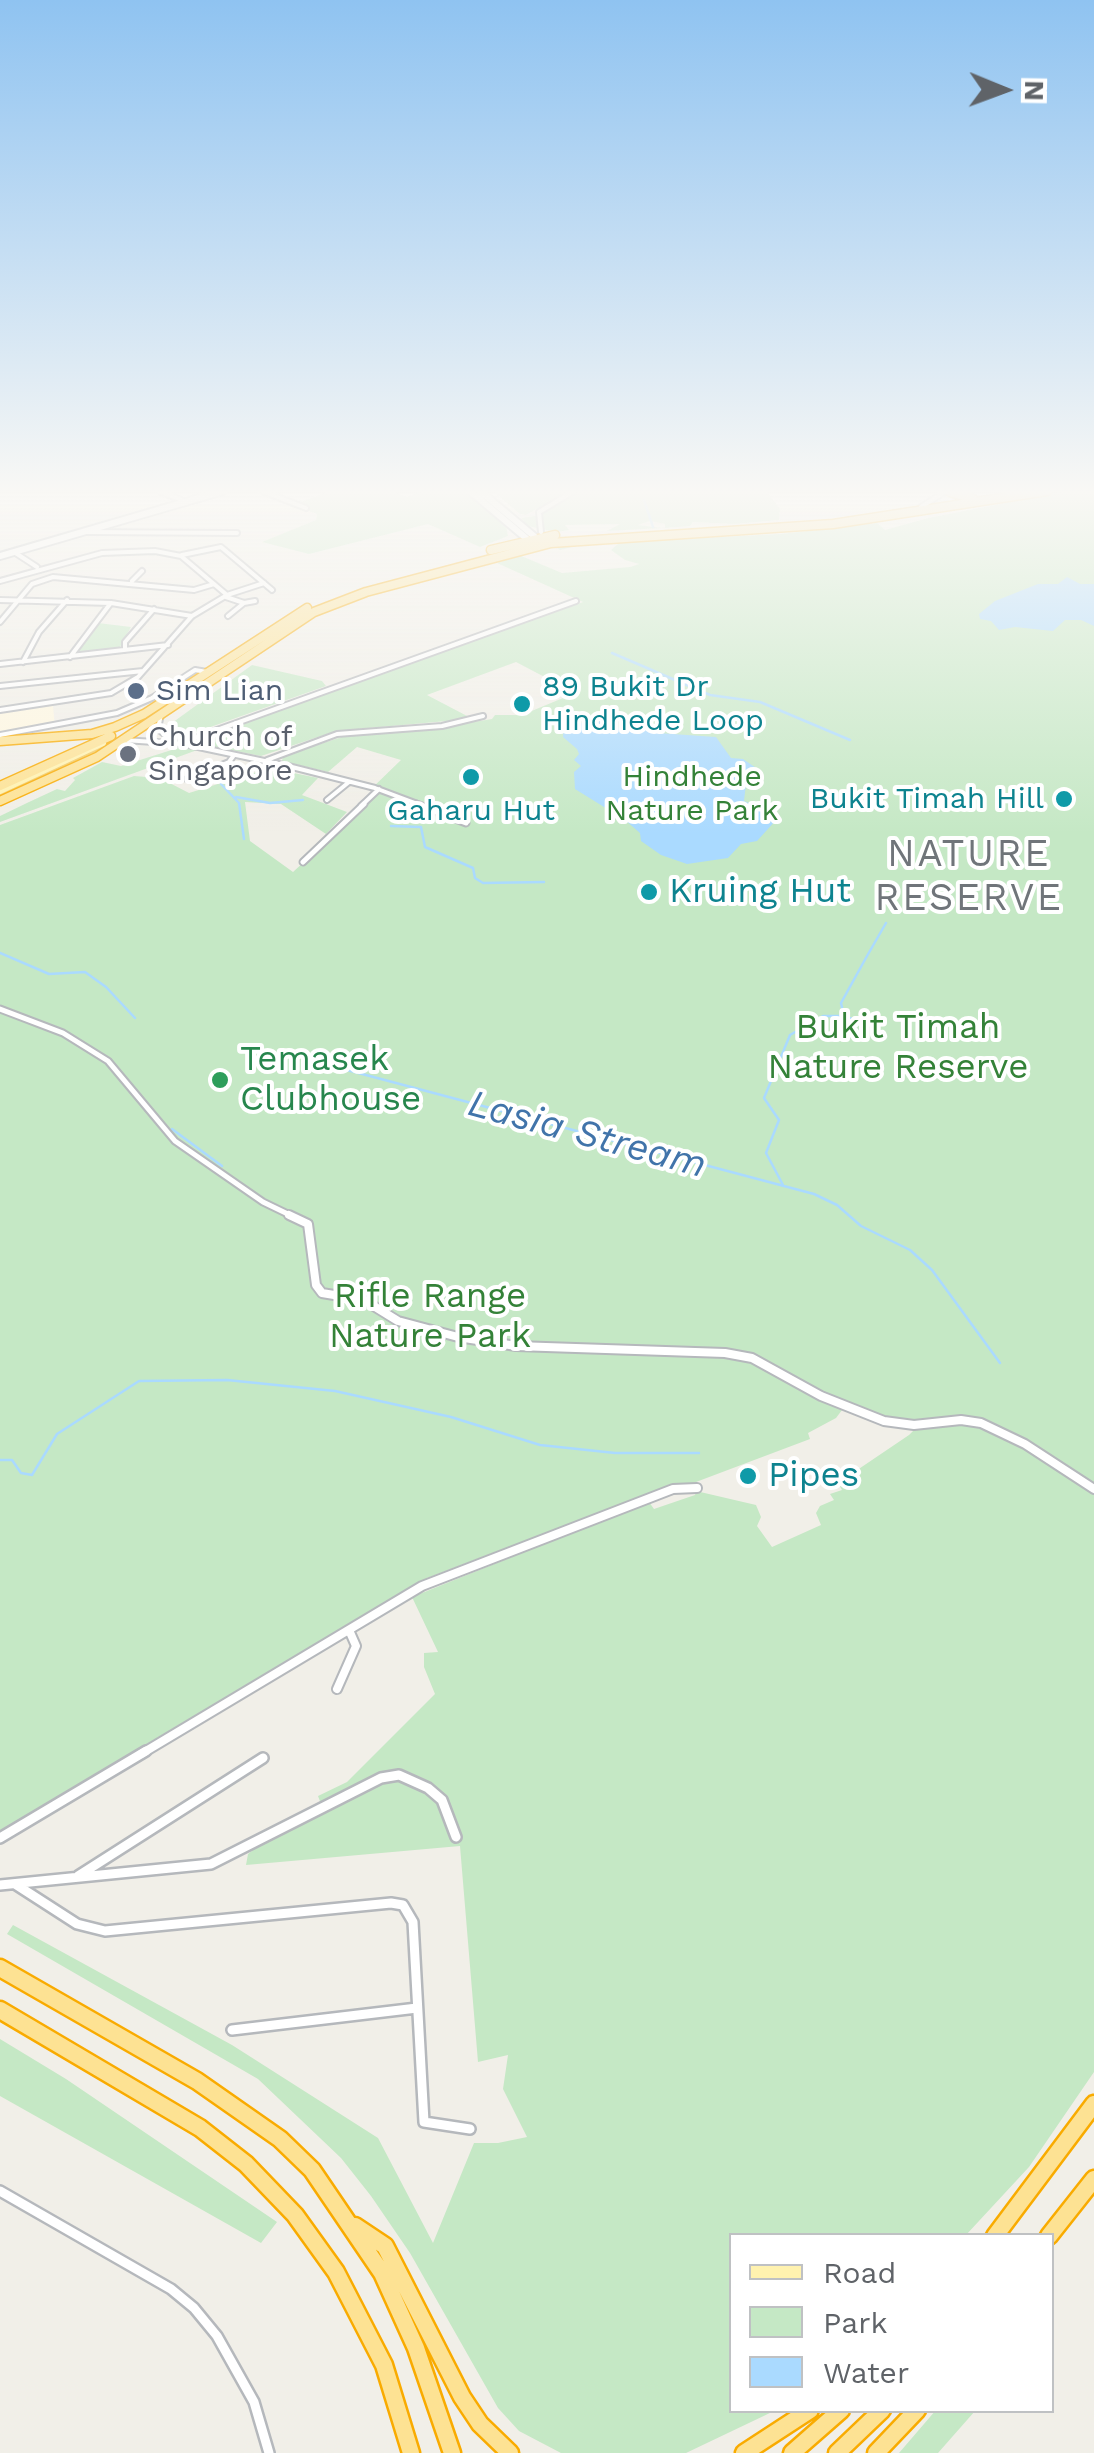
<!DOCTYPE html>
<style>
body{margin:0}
#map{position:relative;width:1094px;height:2453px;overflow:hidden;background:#f1efe8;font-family:"Work Sans",sans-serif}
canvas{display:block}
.legend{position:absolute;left:729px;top:2233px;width:325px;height:180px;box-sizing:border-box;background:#fff;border:2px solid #bfc1c3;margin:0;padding:12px 18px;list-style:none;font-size:30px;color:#5f6368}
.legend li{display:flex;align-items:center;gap:20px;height:50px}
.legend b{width:50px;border:2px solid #bfc1c3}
.north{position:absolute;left:954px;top:40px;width:100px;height:100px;-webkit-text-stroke:8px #fff;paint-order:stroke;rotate:91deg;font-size:28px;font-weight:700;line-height:40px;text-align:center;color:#5f6368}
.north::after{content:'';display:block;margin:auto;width:35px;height:45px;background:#5f6368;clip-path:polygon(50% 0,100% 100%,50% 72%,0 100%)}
</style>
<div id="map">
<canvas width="1094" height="2453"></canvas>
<ul class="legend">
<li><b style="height:12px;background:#fff2af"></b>Road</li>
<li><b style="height:28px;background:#c5e8c5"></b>Park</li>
<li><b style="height:28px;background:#aadaff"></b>Water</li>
</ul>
<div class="north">N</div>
</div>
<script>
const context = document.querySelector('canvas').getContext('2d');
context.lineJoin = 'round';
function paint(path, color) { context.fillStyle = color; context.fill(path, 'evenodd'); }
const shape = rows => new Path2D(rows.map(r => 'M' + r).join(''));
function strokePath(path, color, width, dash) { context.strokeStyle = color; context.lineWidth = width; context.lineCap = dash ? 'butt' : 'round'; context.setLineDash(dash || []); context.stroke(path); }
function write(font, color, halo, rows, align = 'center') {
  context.font = font + ' "Work Sans",sans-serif'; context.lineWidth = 8; context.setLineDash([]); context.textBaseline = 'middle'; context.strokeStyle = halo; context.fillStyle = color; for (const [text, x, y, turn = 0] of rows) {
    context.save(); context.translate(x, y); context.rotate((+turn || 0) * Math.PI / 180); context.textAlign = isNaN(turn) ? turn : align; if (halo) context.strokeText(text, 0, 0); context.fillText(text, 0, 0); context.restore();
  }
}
const commercial = shape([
 [53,706,55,727,0,734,0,710]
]);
const green = shape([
 [330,491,391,491,407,497,423,491,465,491,506,526,508,536,480,547,428,524,309,554,262,542,316,520,317,514,293,505],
 [493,491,568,491,526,515,520,514],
 [577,491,766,491,780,509,779,520,734,524,693,522,690,526,665,528,665,524,650,521,638,525,662,528,607,531,620,524,565,525,569,530,556,532,528,526,521,518,541,515,543,510],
 [1067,491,1094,491,1094,2072,1029,2167,966,2235,732,2236,732,2410,772,2412,686,2453,561,2453,519,2431,498,2408,410,2253,371,2196,341,2158,258,2079,7,1934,13,1925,232,2045,378,2138,433,2243,474,2143,498,2143,527,2137,503,2089,508,2055,478,2062,460,1846,246,1865,248,1854,286,1823,321,1804,318,1796,347,1782,435,1694,424,1667,424,1653,438,1652,412,1597,649,1502,654,1509,695,1495,696,1491,756,1505,761,1517,757,1526,772,1547,821,1525,816,1513,820,1506,834,1500,830,1494,842,1490,838,1483,909,1435,915,1429,912,1419,887,1417,848,1402,836,1418,808,1433,810,1439,688,1485,661,1489,427,1578,0,1831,0,825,134,776,160,778,189,793,269,768,318,778,302,795,347,812,326,834,281,804,245,802,250,841,293,872,379,793,370,790,401,760,357,747,328,772,282,761,283,756,351,734,424,730,492,719,495,715,522,715,575,693,516,662,427,695,469,717,458,720,336,731,261,756,190,742,583,602,497,563,519,555,562,573,630,567,639,564,625,560,611,550,618,544,584,544,560,550,554,545,780,534,877,523,885,530,928,518],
 [98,623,131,627,120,647,76,654],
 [252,665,322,681,326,686,188,735,165,728],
 [181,747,200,749,0,822,0,816,29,802,57,789,65,791,75,780,73,778,102,762,121,766],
 [0,2039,66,2079,277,2222,261,2243,0,2096],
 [936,2410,975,2411,938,2453,899,2453]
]);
const water = shape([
 [1067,577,1080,584,1094,584,1094,626,1081,620,1065,620,1053,631,1015,627,999,630,991,621,980,619,979,614,995,601,1038,584,1058,584],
 [601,721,625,730,637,726,658,733,716,737,731,758,743,759,762,772,746,784,744,801,772,812,777,819,757,841,741,844,728,858,687,864,661,855,641,841,640,833,625,820,575,789,574,772,581,766,574,760,579,754,577,749,563,737,564,725]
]);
const stream = shape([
 [644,500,653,527],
 [612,653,710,695,760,702,850,740],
 [221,784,239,803,244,839],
 [236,797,270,803,303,800],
 [391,826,421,827,425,847,473,868,475,878,483,883,544,882],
 [0,953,49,974,85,972,106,987,135,1018],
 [867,956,886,923],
 [845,1017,873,1024],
 [332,1066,814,1194,837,1205,861,1226,910,1250,932,1270,1000,1363],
 [172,1129,222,1166],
 [783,1185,766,1153,779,1120,764,1098,790,1035,823,1016,844,1016,841,1003,867,956],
 [0,1460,12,1460,21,1473,32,1475,57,1434,139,1381,227,1380,335,1391,451,1417,540,1445,615,1453,699,1453]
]);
const streetFar3 = shape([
 [159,491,184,501],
 [262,491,306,508],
 [921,507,946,491],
 [84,532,237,533],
 [541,532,539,512,574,491],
 [14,552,37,567],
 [182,555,221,547,272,590],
 [0,581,102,553,155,551,181,556,227,595],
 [132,581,142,571],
 [226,597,244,603,255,601],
 [0,600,111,603,192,616],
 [228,616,244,603],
 [0,622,32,584,53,577,194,590,214,584],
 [125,650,125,642,154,609],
 [70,657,110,604],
 [23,662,39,632,67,600],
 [0,664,168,645],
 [0,686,143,671],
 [0,710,111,693,138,677,192,616,227,595,264,583],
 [161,714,158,729,171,739],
 [0,735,117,713,152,698,195,670,207,672],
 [124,740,184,744,288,766,375,788,423,806],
 [178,744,576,601],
 [267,760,337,734,442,726,483,716],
 [187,779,229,762,234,755],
 [327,800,349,782],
 [361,806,379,789]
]);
const streetFar2 = shape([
 [416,804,466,823],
 [303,862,364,804],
 [0,1009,63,1033,108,1061,175,1141,263,1202,294,1217]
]);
const streetFar1 = shape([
 [289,1215,308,1224,316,1285,322,1293,364,1300,398,1321,458,1337,516,1346,725,1353,752,1358,821,1396,884,1421,914,1425,961,1420,981,1423,1025,1444,1094,1489],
 [337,1689,356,1646,349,1630],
 [141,1754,422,1586,673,1489,697,1488]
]);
const street = shape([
 [0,1838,146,1751],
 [78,1876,263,1758],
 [15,1884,77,1924,105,1931,391,1903,403,1905,413,1922,424,2122,470,2129],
 [0,1885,211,1864,381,1778,399,1775,428,1788,442,1800,456,1837],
 [232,2030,417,2008],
 [0,2191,171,2289,194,2308,217,2336,254,2402,269,2453]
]);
const secondary = shape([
 [470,491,533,544],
 [480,491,541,542],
 [0,556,223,491]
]);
const primary = shape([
 [0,791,103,743]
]);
const highwayFar1 = shape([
 [950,492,973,499],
 [491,550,555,535],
 [0,741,92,734,115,727,144,714,307,608],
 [0,786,111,736],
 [0,801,97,757,314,612,366,592,551,543,833,524,1047,491]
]);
const highway = shape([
 [0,1968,197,2081,280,2139,312,2170,382,2273,416,2348,452,2453],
 [0,2010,200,2128,246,2164,295,2215,336,2272,384,2365,411,2453],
 [355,2226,385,2246,462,2397,480,2424,510,2453],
 [995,2236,1094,2104],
 [1049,2236,1094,2179],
 [744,2453,810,2410],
 [792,2453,841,2410],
 [837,2453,882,2410],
 [876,2453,917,2410]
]);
const markers = [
 [136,691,10,"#5c6f8a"],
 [522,704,10,"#0f9aa8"],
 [128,754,10,"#6b7280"],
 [471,777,10,"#0f9aa8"],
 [1064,799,10,"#0f9aa8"],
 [649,892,10,"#0f9aa8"],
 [220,1080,10,"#2e9e5b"],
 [748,1476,10,"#0f9aa8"]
];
const farCulturenames = [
 ["89 Bukit Dr",542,687],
 ["Hindhede Loop",542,721],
 ["Bukit Timah Hill",1044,799,"right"],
 ["Gaharu Hut",471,811,"center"]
];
const farServicenames = [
 ["Sim Lian",156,691]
];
const farWorshipnames = [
 ["Church of",148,737],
 ["Singapore",148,771]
];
const farParknames = [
 ["Hindhede",692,777],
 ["Nature Park",692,811]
];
const cultureNames = [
 ["Kruing Hut",669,892],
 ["Pipes",768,1476]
];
const parkNames = [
 ["Bukit Timah",898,1028],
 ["Nature Reserve",898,1068],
 ["Rifle Range",430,1297],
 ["Nature Park",430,1337]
];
const leisureNames = [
 ["Temasek",240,1060],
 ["Clubhouse",240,1100]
];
const neighbourhoodNames = [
 ["NATURE",969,855],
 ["RESERVE",969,899]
];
const waterNames = [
 ["Lasia Stream",587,1135,15]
];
paint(commercial, '#fef7e0');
paint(green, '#c5e8c5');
paint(water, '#aadaff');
strokePath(stream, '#aadaff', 2.5);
strokePath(streetFar3, '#b5b8bc', 8);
strokePath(streetFar2, '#b5b8bc', 9);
strokePath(streetFar1, '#b5b8bc', 12);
strokePath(street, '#b5b8bc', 14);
strokePath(secondary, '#b6babf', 10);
strokePath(primary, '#f2c960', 10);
strokePath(highwayFar1, '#f9ab00', 11);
strokePath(highway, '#f9ab00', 21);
strokePath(streetFar3, '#fff', 4);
strokePath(streetFar2, '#fff', 5);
strokePath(streetFar1, '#fff', 8);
strokePath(street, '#fff', 9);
strokePath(secondary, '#fff', 6);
strokePath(primary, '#fff2af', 6);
strokePath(highwayFar1, '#fde293', 8);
strokePath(highway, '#fde293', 16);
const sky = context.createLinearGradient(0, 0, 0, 834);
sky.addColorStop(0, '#8fc3f1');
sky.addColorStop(0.59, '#f9f8f5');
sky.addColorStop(1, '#f9f8f500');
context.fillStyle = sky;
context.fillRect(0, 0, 1094, 834);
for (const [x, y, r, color] of markers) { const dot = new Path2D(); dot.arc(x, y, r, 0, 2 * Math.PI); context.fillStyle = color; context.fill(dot); strokePath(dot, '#fff', 4); }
write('30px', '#0d838f', '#fff', farCulturenames, 'left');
write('30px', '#4e5e75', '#fff', farServicenames, 'left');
write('30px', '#5b616d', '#fff', farWorshipnames, 'left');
write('30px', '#348238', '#fff', farParknames);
write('35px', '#0d838f', '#fff', cultureNames, 'left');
write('35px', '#348238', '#fff', parkNames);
write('35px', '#27864d', '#fff', leisureNames, 'left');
context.letterSpacing = '2.5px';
write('38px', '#70757a', '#fff', neighbourhoodNames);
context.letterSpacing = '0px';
write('italic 38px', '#4174aa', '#fff', waterNames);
</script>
